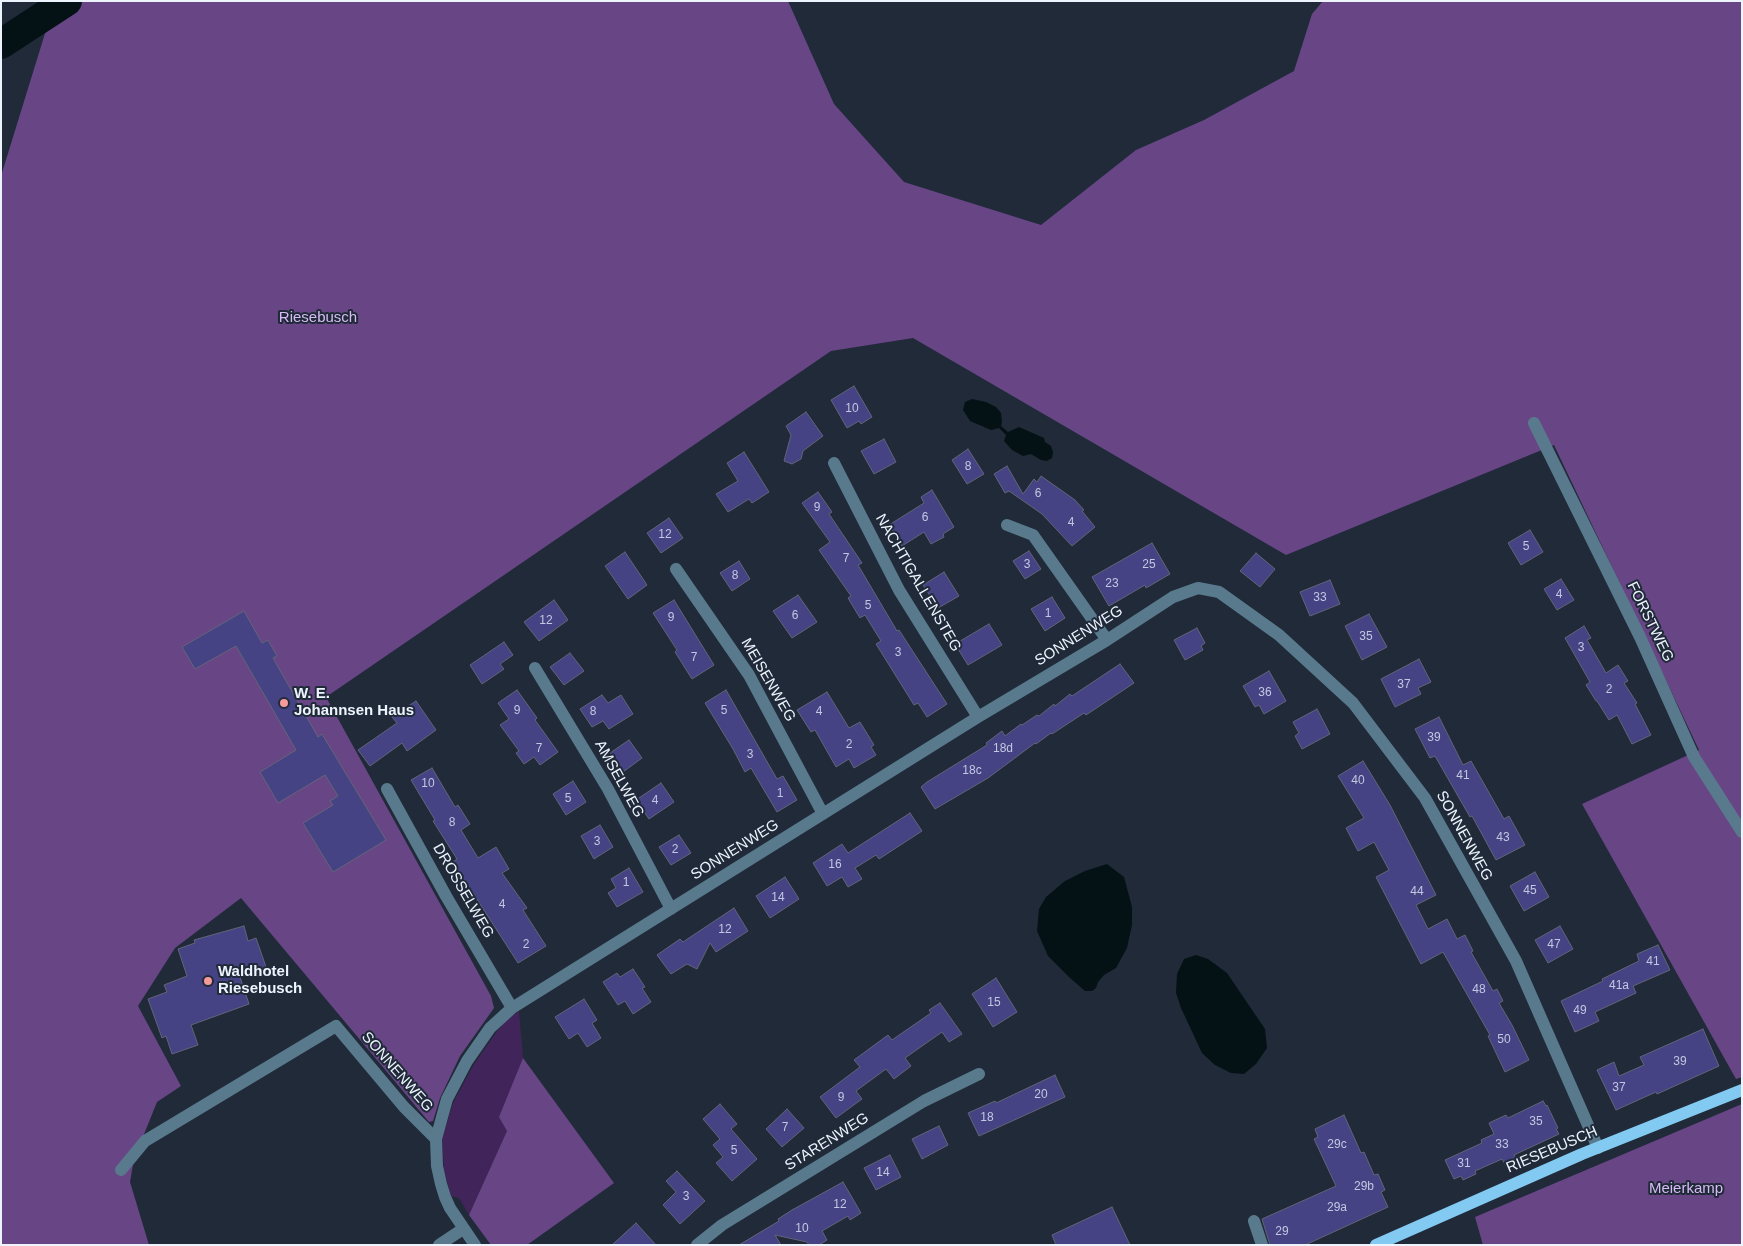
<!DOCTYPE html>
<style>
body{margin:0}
#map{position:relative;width:1743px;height:1246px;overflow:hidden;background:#202a39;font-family:Helvetica,sans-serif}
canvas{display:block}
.frame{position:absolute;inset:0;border:2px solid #edf4fe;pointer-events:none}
</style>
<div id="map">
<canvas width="1743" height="1246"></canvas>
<div class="frame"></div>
</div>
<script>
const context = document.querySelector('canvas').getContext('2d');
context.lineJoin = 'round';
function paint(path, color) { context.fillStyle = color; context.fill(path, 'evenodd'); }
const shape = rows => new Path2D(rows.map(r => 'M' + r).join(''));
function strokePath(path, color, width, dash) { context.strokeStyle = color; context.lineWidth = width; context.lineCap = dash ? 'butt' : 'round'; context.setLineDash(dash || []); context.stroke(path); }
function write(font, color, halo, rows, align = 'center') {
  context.font = font + ' Helvetica,sans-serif'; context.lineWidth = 4; context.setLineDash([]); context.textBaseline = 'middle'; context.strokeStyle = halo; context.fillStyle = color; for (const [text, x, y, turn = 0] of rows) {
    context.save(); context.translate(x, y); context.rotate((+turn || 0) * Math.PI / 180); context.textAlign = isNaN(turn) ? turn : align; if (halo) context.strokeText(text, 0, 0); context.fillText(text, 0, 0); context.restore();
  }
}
const green = shape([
 [519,1011,523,1058,500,1117,507,1131,469,1215,459,1198,451,1196,444,1170,442,1139,453,1103,473,1066,497,1031,506,1021]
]);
const forest = shape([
 [55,1,788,1,834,104,904,182,1041,225,1136,150,1204,120,1294,71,1312,14,1323,1,1742,1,1742,1077,1736,1079,1582,804,1699,750,1554,445,1286,555,913,338,831,351,326,697,491,996,494,1008,460,1056,440,1098,433,1121,429,1122,241,898,175,948,138,1006,181,1086,157,1102,134,1159,130,1182,149,1245,1,1245,1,176],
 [523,1058,614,1183,527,1245,491,1245,469,1215,507,1131,499,1117],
 [1742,1104,1742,1245,1483,1245,1475,1217]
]);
const water = shape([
 [972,399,986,402,996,407,1001,413,1002,422,1001,426,1008,432,1019,427,1044,438,1045,442,1051,446,1053,452,1052,458,1047,461,1041,460,1031,454,1023,456,1012,450,1004,441,1006,435,999,428,991,430,970,421,963,410,965,402],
 [1107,864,1124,877,1132,907,1132,925,1127,948,1116,968,1104,975,1098,982,1096,988,1092,991,1085,991,1069,977,1048,956,1037,931,1039,909,1046,897,1065,881,1085,871],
 [1196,955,1208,959,1227,973,1265,1029,1267,1048,1256,1064,1244,1074,1231,1073,1215,1065,1202,1053,1181,1008,1176,993,1177,974,1184,959]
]);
const river = shape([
 [1,44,67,1]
]);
const building = shape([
 [854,386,872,417,861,424,859,421,847,428,831,400,854,386],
 [806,412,823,436,803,451,801,459,792,464,784,461,791,435,786,426,806,412],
 [884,439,896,462,874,474,861,451,884,439],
 [968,449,984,474,967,484,952,460,968,449],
 [744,452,769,492,752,503,749,499,728,512,716,494,738,481,727,463,744,452],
 [1007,466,1023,494,1034,479,1037,482,1041,476,1075,500,1084,510,1082,511,1095,527,1072,546,1042,514,1009,491,1005,493,994,474,1007,466],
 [932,490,954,527,943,534,944,537,931,544,924,532,902,546,889,525,924,503,921,497,932,490],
 [818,492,832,512,829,514,862,563,858,565,897,631,899,630,947,704,927,717,918,703,914,705,876,644,881,641,865,615,860,618,848,598,851,596,819,550,830,542,802,503,818,492],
 [669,518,683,538,661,553,647,533,669,518],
 [1530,530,1543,552,1521,565,1508,543,1530,530],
 [1152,543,1170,574,1146,588,1145,585,1109,606,1092,577,1152,543],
 [1029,551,1041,569,1025,579,1013,561,1029,551],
 [625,552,647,585,628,599,605,566,625,552],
 [1256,553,1275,569,1260,587,1240,571,1256,553],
 [739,561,750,579,732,591,720,573,739,561],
 [944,572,959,596,938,608,923,585,944,572],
 [1561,579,1574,600,1557,610,1544,589,1561,579],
 [1330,580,1340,604,1310,616,1300,592,1330,580],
 [798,595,817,622,792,638,773,611,798,595],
 [1052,597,1065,618,1045,631,1031,609,1052,597],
 [554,600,568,620,539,641,524,622,554,600],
 [674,600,714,665,692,679,675,652,677,650,653,613,674,600],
 [244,611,262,643,268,640,277,656,273,658,318,737,322,734,386,840,333,872,303,823,333,805,330,801,338,796,325,775,278,803,260,772,296,750,236,646,195,669,182,647,244,611],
 [1369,614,1387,647,1362,660,1345,626,1369,614],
 [989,624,1002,645,968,665,955,644,989,624],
 [1584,626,1591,638,1587,640,1606,673,1618,665,1628,681,1624,683,1637,703,1635,704,1651,735,1632,744,1617,715,1609,720,1597,701,1596,701,1586,685,1590,682,1565,638,1584,626],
 [1197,628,1205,643,1201,646,1203,650,1185,660,1174,640,1197,628],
 [504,642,513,655,500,664,504,669,482,684,470,665,504,642],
 [570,653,584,671,564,685,550,667,570,653],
 [1419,659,1431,682,1418,688,1421,694,1395,707,1381,679,1419,659],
 [1120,664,1134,683,1086,715,1084,713,1052,734,1051,733,1036,744,1035,743,988,778,935,809,921,787,927,782,987,745,986,743,1002,731,1005,736,1021,724,1022,725,1037,715,1039,716,1054,704,1055,706,1070,694,1072,696,1120,664],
 [1269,671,1286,701,1264,714,1259,705,1255,707,1243,686,1269,671],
 [517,690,537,718,535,720,558,752,540,765,534,757,524,764,516,753,519,751,500,725,509,719,498,703,517,690],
 [726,690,777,779,783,776,797,800,777,812,751,768,745,772,733,749,705,703,726,690],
 [827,692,849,728,860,722,874,745,871,747,876,755,854,768,849,759,836,767,815,730,811,732,797,710,827,692],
 [602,695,608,703,621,695,633,714,609,729,603,721,592,727,580,709,602,695],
 [416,701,436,730,407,751,402,743,370,766,358,750,397,723,392,717,416,701],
 [1317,709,1330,734,1302,749,1295,736,1299,733,1293,722,1317,709],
 [1439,717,1463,765,1471,761,1504,819,1509,816,1525,845,1496,860,1472,816,1470,817,1435,756,1430,758,1415,729,1439,717],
 [629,740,642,758,623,772,610,753,629,740],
 [1363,761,1390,805,1436,895,1416,905,1428,929,1447,919,1457,939,1465,935,1473,951,1471,952,1493,991,1497,989,1503,1001,1499,1003,1512,1025,1529,1060,1505,1072,1488,1036,1490,1035,1443,952,1421,964,1376,877,1389,870,1374,842,1358,851,1346,828,1364,818,1338,776,1363,761],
 [432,768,455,807,458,805,470,824,461,830,478,858,496,847,509,869,502,873,527,908,523,910,546,946,518,963,453,862,457,859,433,821,435,820,411,780,432,768],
 [573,781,586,802,566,815,553,794,573,781],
 [661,783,674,802,649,819,636,800,661,783],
 [910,813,922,831,879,859,876,855,855,868,862,879,848,887,842,877,827,886,813,863,842,844,848,853,910,813],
 [600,825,613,847,594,859,581,836,600,825],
 [679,835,691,853,671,865,659,847,679,835],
 [629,868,643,892,617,907,608,893,616,888,611,879,629,868],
 [1535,872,1549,897,1524,911,1510,886,1535,872],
 [785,877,799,899,770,918,756,896,785,877],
 [734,908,748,931,716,952,710,943,697,969,687,964,671,974,657,955,680,939,683,942,734,908],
 [244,926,248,941,256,938,266,967,240,977,249,1004,191,1025,198,1045,172,1054,166,1036,162,1038,148,999,167,992,164,985,187,976,178,949,195,943,194,940,244,926],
 [1560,926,1573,949,1548,963,1535,940,1560,926],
 [1658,945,1670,970,1633,986,1636,993,1595,1012,1599,1021,1575,1032,1561,1001,1603,981,1602,979,1639,961,1637,954,1658,945],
 [633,969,645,987,642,988,651,1002,633,1014,625,1001,618,1005,603,982,617,973,620,977,633,969],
 [996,978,1017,1012,993,1027,972,994,996,978],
 [584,999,597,1020,592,1023,601,1038,587,1047,578,1033,569,1039,555,1017,584,999],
 [940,1003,962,1034,949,1042,942,1032,905,1058,911,1066,894,1079,886,1069,856,1091,862,1099,836,1118,820,1097,860,1067,854,1060,888,1035,892,1040,931,1013,929,1010,940,1003],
 [1703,1029,1719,1066,1657,1094,1656,1092,1616,1110,1597,1070,1614,1062,1619,1076,1644,1065,1640,1057,1703,1029],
 [1055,1075,1065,1097,979,1136,968,1113,995,1101,996,1103,1055,1075],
 [1543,1101,1546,1106,1547,1105,1558,1128,1556,1129,1559,1134,1514,1155,1517,1161,1506,1166,1502,1159,1475,1171,1476,1174,1463,1180,1461,1176,1454,1179,1445,1160,1482,1143,1481,1140,1494,1134,1489,1123,1506,1115,1508,1118,1543,1101],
 [720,1104,737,1124,731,1129,757,1159,732,1181,716,1163,723,1157,713,1145,720,1139,703,1119,720,1104],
 [787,1109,804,1128,782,1147,766,1129,787,1109],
 [1344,1115,1361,1153,1364,1152,1374,1175,1378,1174,1385,1190,1381,1192,1388,1207,1305,1245,1270,1245,1262,1219,1336,1186,1314,1139,1318,1137,1315,1129,1344,1115],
 [939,1126,948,1145,922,1159,912,1139,939,1126],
 [890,1155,901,1177,876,1190,864,1168,890,1155],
 [677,1171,705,1201,680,1224,663,1205,676,1192,666,1181,677,1171],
 [843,1182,861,1213,850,1220,848,1216,822,1231,827,1240,819,1245,809,1245,807,1242,775,1235,781,1245,739,1245,779,1221,778,1219,792,1210,843,1182],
 [1112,1207,1130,1245,1056,1245,1052,1235,1112,1207],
 [636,1223,656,1245,612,1245,636,1223]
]);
const minor = shape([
 [1534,423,1640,637,1694,757,1742,832],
 [834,463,899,590,978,717],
 [1007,525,1033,535,1107,640],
 [676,569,749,675,823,814],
 [535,668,608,789,671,909],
 [387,789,446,896,512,1008],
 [121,1170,145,1141,336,1026,404,1107,436,1139],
 [1254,1221,1262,1245],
 [439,1245,463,1229],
 [475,1245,450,1208,445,1197,441,1184,437,1166,436,1139,447,1099,467,1061,490,1028,512,1008,978,717,1107,640,1173,597,1198,588,1219,592,1279,635,1353,703,1425,798,1516,961,1598,1148],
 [697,1245,722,1225,924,1101,979,1074]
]);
const major = shape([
 [1376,1245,1582,1154,1742,1090]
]);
const markers = [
 [284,703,5,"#f59b9c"],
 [208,981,5,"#f59b9c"]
];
const numberNames = [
 ["10",852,409],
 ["8",968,467],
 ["6",1038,494],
 ["9",817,508],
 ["6",925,518],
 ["4",1071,523],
 ["12",665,535],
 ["5",1526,547],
 ["7",846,559],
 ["3",1027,565],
 ["25",1149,565],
 ["8",735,576],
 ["23",1112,584],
 ["4",1559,595],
 ["33",1320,598],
 ["5",868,606],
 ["1",1048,614],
 ["6",795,616],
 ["9",671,618],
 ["12",546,621],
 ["35",1366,637],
 ["3",1581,648],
 ["3",898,653],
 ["7",694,658],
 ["37",1404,685],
 ["2",1609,690],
 ["36",1265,693],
 ["9",517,711],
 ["5",724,711],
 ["8",593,712],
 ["4",819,712],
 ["39",1434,738],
 ["2",849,745],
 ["7",539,749],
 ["18d",1003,749],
 ["3",750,755],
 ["18c",972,771],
 ["41",1463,776],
 ["40",1358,781],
 ["10",428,784],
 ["1",780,794],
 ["5",568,799],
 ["4",655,801],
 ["8",452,823],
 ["43",1503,838],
 ["3",597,842],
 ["2",675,850],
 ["16",835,865],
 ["1",626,883],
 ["45",1530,891],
 ["44",1417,892],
 ["14",778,898],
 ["4",502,905],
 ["12",725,930],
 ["2",526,945],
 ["47",1554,945],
 ["41",1653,962],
 ["41a",1619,986],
 ["48",1479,990],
 ["15",994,1003],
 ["49",1580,1011],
 ["50",1504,1040],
 ["39",1680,1062],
 ["37",1619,1088],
 ["20",1041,1095],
 ["9",841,1098],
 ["18",987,1118],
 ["35",1536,1122],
 ["7",785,1128],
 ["29c",1337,1145],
 ["33",1502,1145],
 ["5",734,1151],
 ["31",1464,1164],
 ["14",883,1173],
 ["29b",1364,1187],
 ["3",686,1197],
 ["12",840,1205],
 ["29a",1337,1208],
 ["10",802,1229],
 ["29",1282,1232]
];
const parkNames = [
 ["Riesebusch",318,318],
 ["Meierkamp",1686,1189]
];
const streetNames = [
 ["NACHTIGALLENSTEG",918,583,60],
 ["FORSTWEG",1650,622,64],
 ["SONNENWEG",1079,636,-32],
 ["MEISENWEG",768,680,60],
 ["AMSELWEG",619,779,61],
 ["SONNENWEG",1464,836,61],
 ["SONNENWEG",735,850,-32],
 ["DROSSELWEG",463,891,60],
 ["SONNENWEG",397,1072,49],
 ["STARENWEG",827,1142,-32],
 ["RIESEBUSCH",1552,1150,-23]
];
const poiNames = [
 ["W. E.",294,694],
 ["Johannsen Haus",294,711],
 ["Waldhotel",218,972],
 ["Riesebusch",218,989]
];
paint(green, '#41245a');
paint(forest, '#684686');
paint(water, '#041215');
strokePath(river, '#041215', 30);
paint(building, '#454384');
strokePath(building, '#636478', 1);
strokePath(minor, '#597a8d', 12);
strokePath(major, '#83caf2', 12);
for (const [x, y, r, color] of markers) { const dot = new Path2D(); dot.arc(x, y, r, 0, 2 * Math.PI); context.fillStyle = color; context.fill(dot); strokePath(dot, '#202a39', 2); }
write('12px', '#c3c8e0', null, numberNames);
write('15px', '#d7bcf4', '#202a39', parkNames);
write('15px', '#edf4fe', '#202a39', streetNames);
write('bold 15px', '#edf4fe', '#202a39', poiNames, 'left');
</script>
